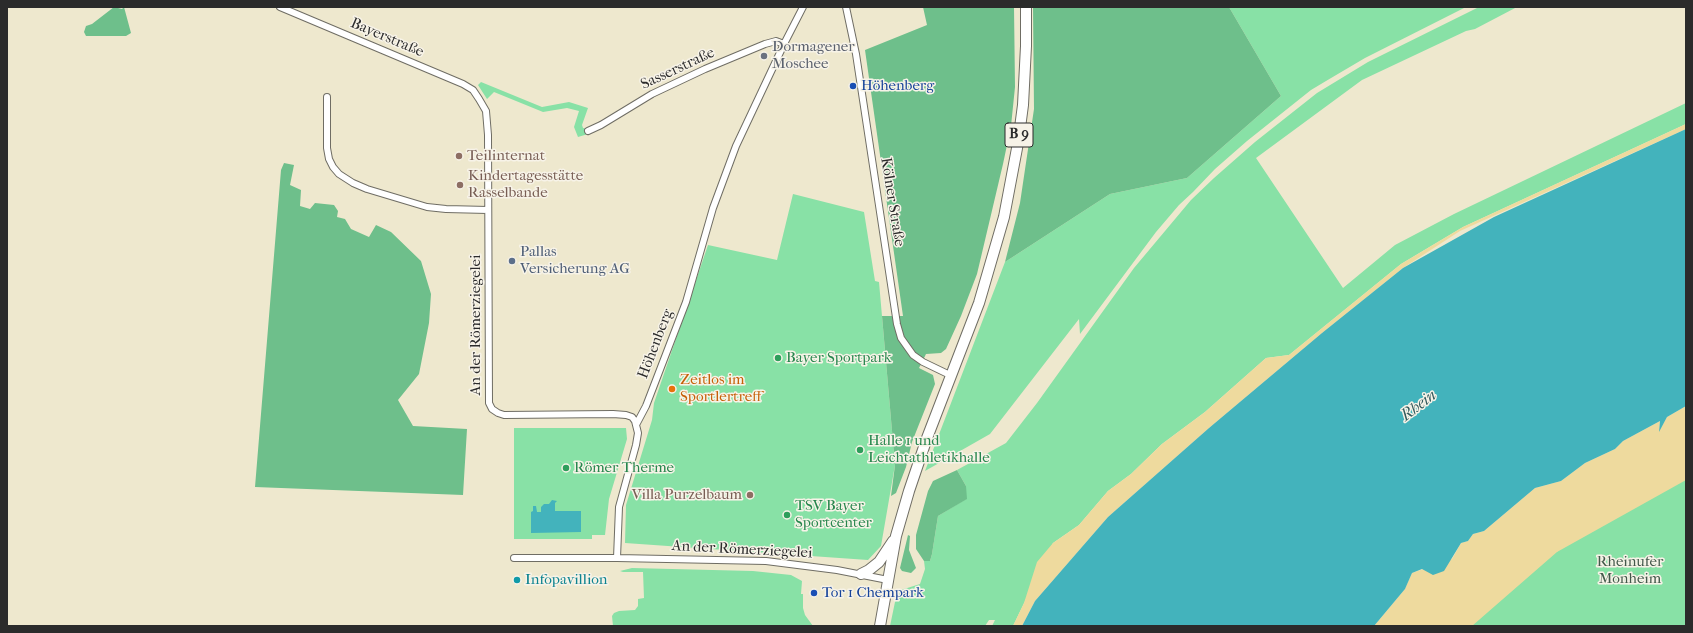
<!DOCTYPE html>
<meta charset="utf-8">
<style>
body{margin:0}
#map{position:relative;width:1693px;height:633px;overflow:hidden;background:#eee8ce;font-family:"IM FELL French Canon",serif}
canvas{display:block}
.frame{position:absolute;inset:0;border:8px solid #2b2b2b;pointer-events:none}
</style>
<div id="map">
<canvas width="1693" height="633"></canvas>
<div class="frame"></div>
</div>
<script>
const context = document.querySelector('canvas').getContext('2d');
context.lineJoin = 'round';
function paint(path, color) { context.fillStyle = color; context.fill(path, 'evenodd'); }
const shape = rows => new Path2D(rows.map(r => 'M' + r).join(''));
function strokePath(path, color, width, dash) { context.strokeStyle = color; context.lineWidth = width; context.lineCap = dash ? 'butt' : 'round'; context.setLineDash(dash || []); context.stroke(path); }
function write(font, color, halo, rows, align = 'center') {
  context.font = font + ' "IM FELL French Canon",serif'; context.lineWidth = 3; context.setLineDash([]); context.textBaseline = 'middle'; context.strokeStyle = halo; context.fillStyle = color; for (const [text, x, y, turn = 0] of rows) {
    context.save(); context.translate(x, y); context.rotate((+turn || 0) * Math.PI / 180); context.textAlign = isNaN(turn) ? turn : align; if (halo) context.strokeText(text, 0, 0); context.fillText(text, 0, 0); context.restore();
  }
}
const green = shape([
 [1229,7,1466,7,1365,58,1326,81,1311,90,1247,141,1215,169,1193,192,1179,205,1156,232,1080,334,1079,319,990,434,925,471,1005,262,1110,194,1187,178,1281,96],
 [1479,7,1517,7,1475,29,1466,31,1362,80,1256,158,1343,288,1395,245,1454,214,1686,103,1686,124,1463,227,1401,264,1289,355,1266,358,1205,412,1162,444,1131,474,1108,491,1079,525,1053,543,1013,626,992,626,995,620,989,620,985,626,890,626,895,602,901,590,920,584,925,569,924,561,930,561,932,554,938,516,966,499,966,486,957,470,1006,443,1037,403,1134,268,1191,200,1214,178,1255,142,1317,93,1368,62],
 [481,82,542,107,569,102,588,108,582,125,583,128,587,129,588,134,578,137,574,127,579,111,567,108,543,112,494,92,487,99,478,85],
 [793,194,864,212,875,281,879,282,895,465,881,546,868,560,625,543,626,505,652,420,654,403,708,245,777,260],
 [514,428,626,428,627,439,609,499,605,535,592,535,592,539,514,539],
 [1686,474,1686,626,1459,626,1488,596,1663,483],
 [632,568,753,571,791,575,802,581,801,594,803,594,803,608,805,615,813,626,613,626,612,616,614,613,619,611,635,610,638,606,638,599,644,598,643,572,623,572,620,571]
]);
const forest = shape([
 [114,7,122,9,124,7,131,33,126,36,86,36,84,32,86,26,92,24],
 [923,7,1014,7,1015,87,1011,126,1003,164,977,274,961,316,946,349,941,353,926,354,919,368,933,375,935,384,912,442,906,467,896,493,891,496,895,465,882,316,903,316,865,50,927,25],
 [1033,7,1229,7,1281,96,1187,178,1110,194,1005,262,1020,203,1034,109],
 [284,163,294,165,290,185,301,190,300,206,310,209,315,203,334,205,338,211,337,217,345,219,351,229,369,237,376,225,391,232,421,261,431,294,429,323,419,374,398,400,413,426,467,429,463,495,255,487,281,170],
 [957,470,966,486,967,499,938,516,932,554,930,561,924,561,916,549,916,535,928,491,933,481],
 [908,535,910,536,909,550,916,568,911,573,902,571,900,568]
]);
const sand = shape([
 [1686,124,1686,129,1460,231,1403,268,1322,333,1209,428,1108,517,1035,601,1022,626,1013,626,1024,603,1037,562,1053,543,1079,525,1108,491,1131,474,1162,444,1205,412,1266,358,1289,355,1401,264,1463,227],
 [1686,406,1686,480,1557,552,1472,626,1374,626,1405,589,1412,573,1452,559,1461,543,1468,541,1473,534,1484,531,1535,488,1561,481,1585,463,1615,449,1623,441,1660,421,1659,431,1667,417]
]);
const water = shape([
 [1686,129,1686,406,1667,417,1659,432,1660,421,1623,441,1615,449,1585,463,1561,481,1535,488,1484,531,1473,534,1468,541,1461,543,1444,571,1433,575,1422,569,1412,573,1405,589,1374,626,1022,626,1035,601,1108,517,1209,428,1322,333,1403,268,1494,217],
 [552,500,557,501,555,503,555,511,581,511,581,532,531,533,531,512,533,511,533,506,536,506,537,512,541,512,541,507,544,504,549,504]
]);
const street = shape([
 [280,7,463,84,473,90,479,99,486,111,488,135,489,403,492,409,498,413,504,415,613,414,626,415,632,417,635,421,638,433,636,445,619,507,617,558],
 [846,7,856,54,897,324,901,338,913,355,923,362,952,376],
 [327,97,327,148,329,159,333,167,339,174,353,183,367,189,427,207,446,209,488,210],
 [588,131,601,125,652,94,705,69,765,44,776,41,784,44],
 [637,423,646,406,686,302,713,208,736,146,784,44,803,7],
 [514,558,617,558,766,561,837,570,888,580]
]);
const primary = shape([
 [861,574,869,570,879,562,893,541],
 [880,626,896,536,909,491,927,438,979,303,1004,217,1018,143,1023,105,1026,46,1026,7]
]);
const markers = [
 [764,56,4,"#6b7280"],
 [853,86,4,"#1a4fb4"],
 [459,156,4,"#8d6e63"],
 [460,185,4,"#8d6e63"],
 [512,261,4,"#5c6f8a"],
 [778,358,4,"#2e9e5b"],
 [672,389,4,"#e8710a"],
 [860,450,4,"#2e9e5b"],
 [566,468,4,"#2e9e5b"],
 [750,495,4,"#8d6e63"],
 [787,515,4,"#2e9e5b"],
 [517,580,4,"#0f9aa8"],
 [814,593,4,"#1a4fb4"]
];
const shields = [
 [1019,135,28]
];
const shieldNames = [
 ["B 9",1019,135]
];
const streetNames = [
 ["Bayerstraße",387,38,23],
 ["Sasserstraße",678,69,-25],
 ["Kölner Straße",892,202,81],
 ["An der Römerziegelei",476,325,-90],
 ["Höhenberg",656,344,-69],
 ["An der Römerziegelei",742,550,3]
];
const worshipNames = [
 ["Dormagener",772,47],
 ["Moschee",772,64]
];
const transitNames = [
 ["Höhenberg",861,86],
 ["Tor 1 Chempark",822,593]
];
const educationNames = [
 ["Teilinternat",467,156],
 ["Kindertagesstätte",468,176],
 ["Rasselbande",468,193],
 ["Villa Purzelbaum",742,495,"right"]
];
const serviceNames = [
 ["Pallas",520,252],
 ["Versicherung AG",520,269]
];
const leisureNames = [
 ["Bayer Sportpark",786,358],
 ["Halle 1 und",868,441],
 ["Leichtathletikhalle",868,458],
 ["Römer Therme",574,468],
 ["TSV Bayer",795,506],
 ["Sportcenter",795,523]
];
const foodNames = [
 ["Zeitlos im",680,380],
 ["Sportlertreff",680,397]
];
const parkNames = [
 ["Rheinufer",1630,562],
 ["Monheim",1630,579]
];
const cultureNames = [
 ["Infopavillion",525,580]
];
const waterNames = [
 ["Rhein",1419,406,-37]
];
paint(green, '#88e1a6');
paint(forest, '#6ebf8b');
paint(sand, '#eeda9e');
paint(water, '#43b3bc');
strokePath(street, '#6f6d64', 8);
strokePath(primary, '#6f6d64', 12);
strokePath(street, '#fff', 6);
strokePath(primary, '#fff', 10);
for (const [x, y, r, color] of markers) { const dot = new Path2D(); dot.arc(x, y, r, 0, 2 * Math.PI); context.fillStyle = color; context.fill(dot); strokePath(dot, '#f7f3e8', 1.5); }
for (const [x, y, w] of shields) { const box = new Path2D(); box.roundRect(x - w / 2, y - 12, w, 24, 3); context.fillStyle = '#f7f3e8'; context.fill(box); strokePath(box, '#2b2b2b', 1); }
write('bold 14px', '#2b2b2b', null, shieldNames);
write('15px', '#2b2b2b', '#f7f3e8', streetNames);
write('15px', '#5b616d', '#f7f3e8', worshipNames, 'left');
write('15px', '#164399', '#f7f3e8', transitNames, 'left');
write('15px', '#785e54', '#f7f3e8', educationNames, 'left');
write('15px', '#4e5e75', '#f7f3e8', serviceNames, 'left');
write('15px', '#27864d', '#f7f3e8', leisureNames, 'left');
write('15px', '#c56008', '#f7f3e8', foodNames, 'left');
write('15px', '#42584a', '#f7f3e8', parkNames);
write('15px', '#0d838f', '#f7f3e8', cultureNames, 'left');
write('italic 16px', '#335b5e', '#f7f3e8', waterNames);
</script>
